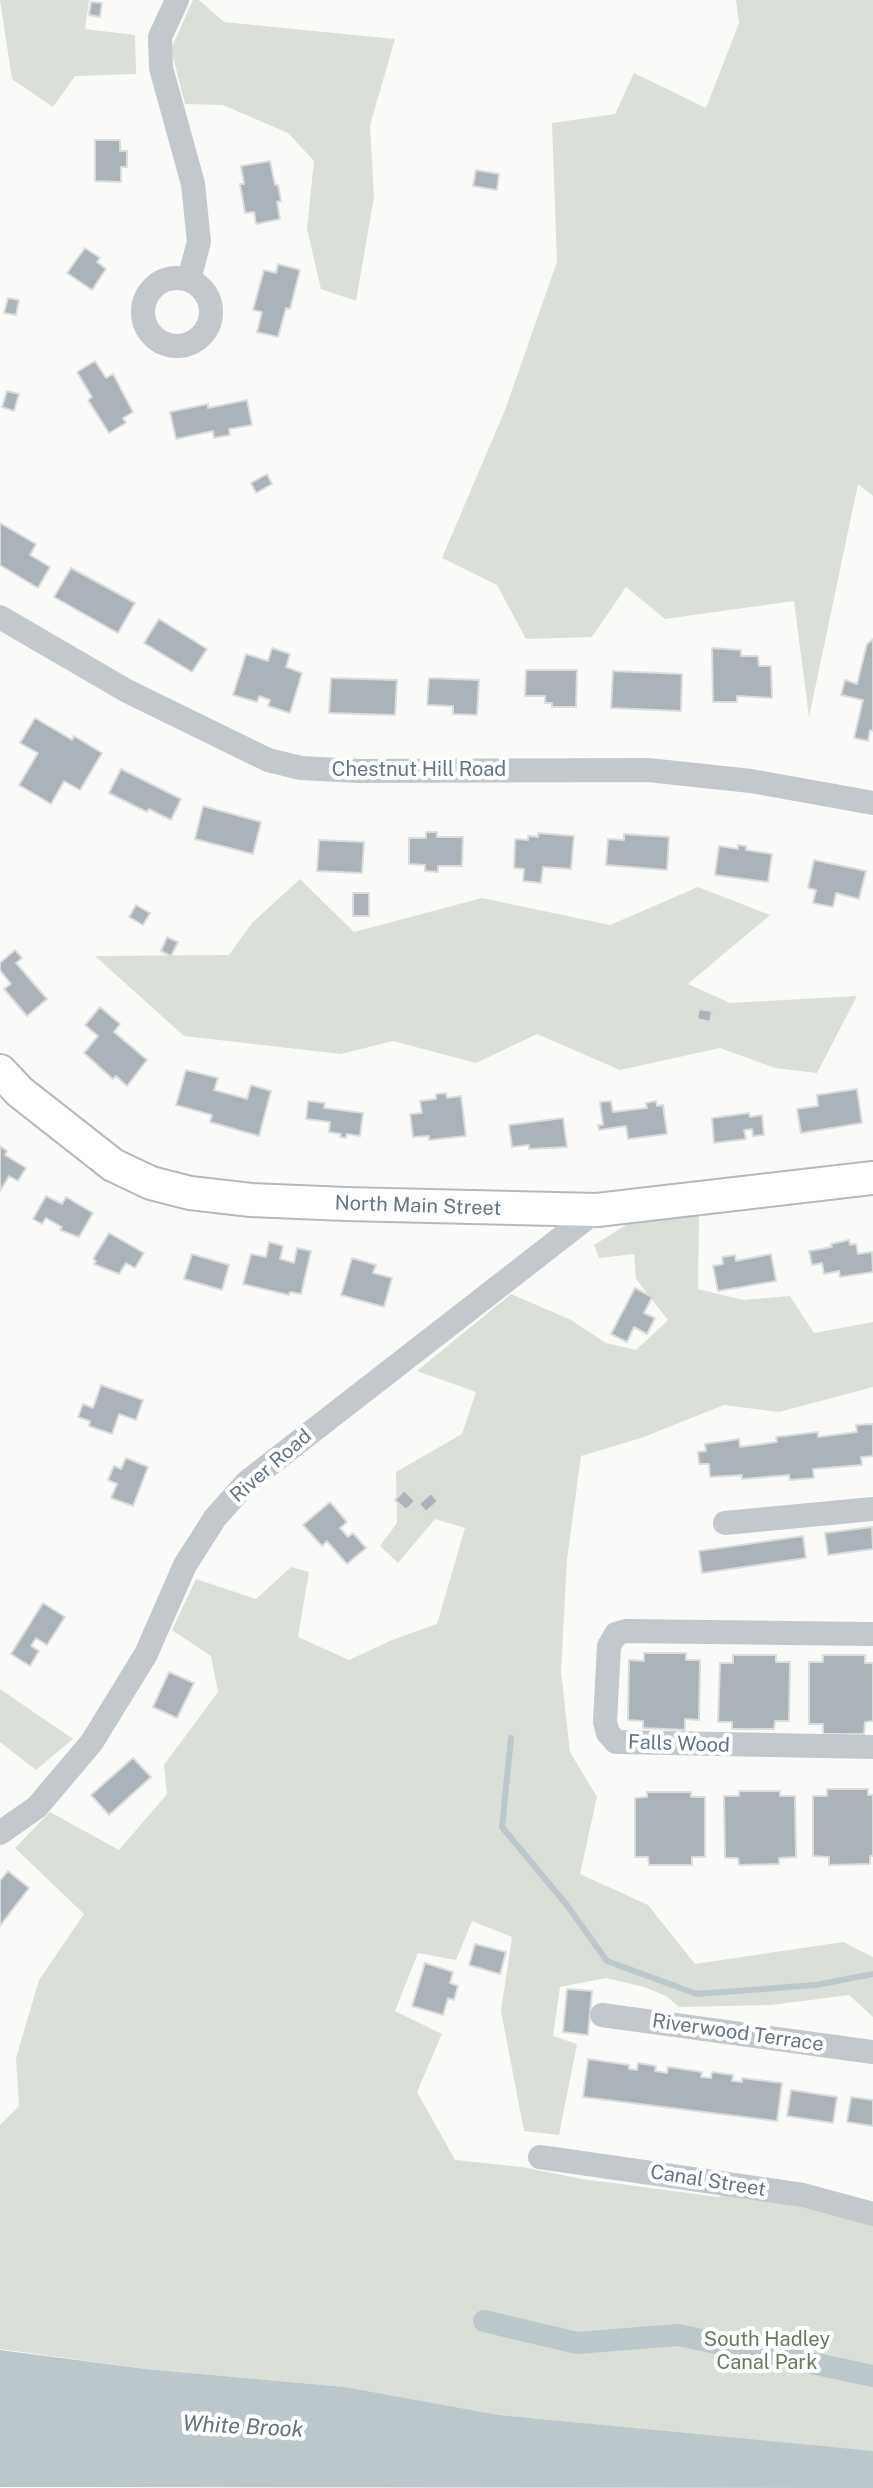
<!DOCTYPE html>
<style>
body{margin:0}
canvas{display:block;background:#fafaf8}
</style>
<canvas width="873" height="2488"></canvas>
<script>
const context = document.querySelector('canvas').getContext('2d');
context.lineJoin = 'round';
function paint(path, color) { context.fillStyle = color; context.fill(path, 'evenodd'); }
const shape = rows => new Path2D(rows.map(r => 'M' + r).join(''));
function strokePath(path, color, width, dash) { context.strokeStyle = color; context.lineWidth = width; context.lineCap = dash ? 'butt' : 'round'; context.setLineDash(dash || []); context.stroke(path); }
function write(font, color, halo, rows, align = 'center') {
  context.font = font + ' "Public Sans",sans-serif'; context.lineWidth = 8; context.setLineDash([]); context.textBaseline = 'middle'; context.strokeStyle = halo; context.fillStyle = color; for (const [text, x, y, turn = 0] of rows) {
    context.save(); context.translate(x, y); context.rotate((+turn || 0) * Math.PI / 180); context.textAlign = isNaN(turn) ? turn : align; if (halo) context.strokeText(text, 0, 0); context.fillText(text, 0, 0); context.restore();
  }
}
const green = shape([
 [0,0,89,0,85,29,135,35,136,74,75,76,53,107,12,79],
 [193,0,199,0,224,22,395,39,370,125,374,197,356,301,321,289,307,229,314,161,288,133,223,105,185,104,171,49],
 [736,0,873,0,873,496,858,484,809,717,794,601,665,619,626,587,592,637,526,639,497,585,442,558,505,410,557,262,552,123,615,114,634,73,706,108,739,23],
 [300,879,354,932,482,898,610,925,698,887,770,915,688,984,730,1003,857,996,817,1073,775,1068,720,1048,620,1070,537,1034,476,1063,393,1041,341,1054,184,1036,95,956,229,955,252,923],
 [699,1215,698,1289,743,1300,790,1296,814,1333,873,1322,873,1387,779,1412,724,1405,641,1438,581,1456,567,1560,561,1671,570,1752,597,1797,580,1874,648,1905,695,1964,843,1942,873,1957,873,2017,849,1995,771,2005,679,2007,666,1996,644,1987,606,1978,560,1987,553,2036,577,2044,559,2135,524,2131,501,2011,512,1937,472,1921,456,1960,418,1953,395,2011,442,2034,417,2092,455,2160,522,2167,582,2179,719,2197,729,2184,873,2215,873,2472,640,2429,499,2415,345,2387,146,2369,0,2349,0,2125,19,2106,16,2058,39,1980,84,1914,15,1848,50,1812,119,1850,167,1794,164,1765,218,1692,211,1656,172,1630,196,1579,256,1599,291,1567,309,1572,298,1637,349,1660,392,1640,437,1624,465,1528,435,1519,398,1563,380,1546,397,1523,396,1472,462,1434,476,1392,417,1371,511,1294,571,1320,606,1343,636,1350,668,1320,636,1279,634,1254,599,1258,594,1245,631,1222],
 [0,1689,73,1739,36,1770,0,1742]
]);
const water = shape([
 [0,2350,146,2369,345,2387,499,2415,873,2451,873,2488,0,2487]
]);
const stream = shape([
 [511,1738,502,1827,566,1904,607,1961,697,1994,816,1985,873,1974]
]);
const canal = shape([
 [484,2321,577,2343,678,2335,873,2376]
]);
const building = shape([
 [91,2,102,3,100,17,89,15,91,2],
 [95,140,120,140,120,151,127,151,127,167,121,167,121,182,95,181,95,140],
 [270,161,275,185,278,185,281,201,277,202,280,219,256,224,254,212,245,213,240,184,244,184,241,166,270,161],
 [476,170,499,174,497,190,473,186,476,170],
 [85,248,100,258,97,262,106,269,92,290,67,273,85,248],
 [278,264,300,270,290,309,286,308,278,337,257,332,262,312,253,310,264,270,276,273,278,264],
 [8,298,19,300,16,315,4,313,8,298],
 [95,361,106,378,113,374,133,412,123,418,126,423,109,433,88,400,92,397,77,372,95,361],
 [7,391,19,394,14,411,2,407,7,391],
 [247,400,252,425,229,429,230,435,214,438,213,431,176,439,170,412,208,404,208,408,247,400],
 [267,474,272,484,256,493,251,483,267,474],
 [0,523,36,544,30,555,50,567,38,588,0,565,0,523],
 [71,568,135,603,118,633,54,597,71,568],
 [159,619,207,649,192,672,144,643,159,619],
 [873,639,873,731,870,730,868,741,854,738,863,700,841,695,845,680,857,684,867,644,873,639],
 [272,648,290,654,286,667,302,673,290,713,268,706,270,700,259,696,257,702,233,695,246,654,268,661,272,648],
 [712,648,741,650,741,656,758,656,759,666,771,666,772,698,737,696,737,702,713,702,712,648],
 [526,670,577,670,576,707,552,707,552,703,545,703,545,696,525,696,526,670],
 [613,671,682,674,681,711,611,708,613,671],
 [331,678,397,680,395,715,329,713,331,678],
 [429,678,479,680,477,715,453,714,453,706,427,705,429,678],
 [35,718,72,740,74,736,102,753,80,790,64,781,51,804,19,785,38,753,20,743,35,718],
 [121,769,181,799,171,820,149,809,147,812,109,793,121,769],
 [203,806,261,822,253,854,195,839,203,806],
 [426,832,437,832,437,837,463,837,462,866,438,866,438,872,425,871,425,865,409,864,409,838,426,838,426,832],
 [538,833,574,836,571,869,543,867,541,883,523,881,524,869,514,868,515,839,528,840,528,836,538,837,538,833],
 [624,834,669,837,667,870,606,865,608,839,624,840,624,834],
 [319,840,364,842,362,873,317,871,319,840],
 [738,845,746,846,746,850,772,854,768,882,715,875,719,846,738,849,738,845],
 [814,860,866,871,859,899,836,893,833,907,813,903,816,890,808,888,814,860],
 [353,893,369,893,369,916,353,916,353,893],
 [136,905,150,913,143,925,129,917,136,905],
 [167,937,178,942,171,956,161,951,167,937],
 [15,950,22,958,16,963,47,999,27,1016,4,989,11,984,0,970,0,963,15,950],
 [100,1007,120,1024,114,1032,147,1060,127,1086,116,1076,113,1079,84,1053,98,1036,85,1025,100,1007],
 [699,1009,712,1011,710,1022,697,1019,699,1009],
 [186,1070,218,1078,214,1090,247,1099,251,1085,271,1091,259,1136,210,1122,212,1115,176,1105,186,1070],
 [857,1089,862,1123,801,1133,797,1109,818,1106,817,1095,857,1089],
 [446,1093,447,1098,461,1096,466,1136,429,1140,429,1136,413,1137,410,1114,422,1113,420,1101,436,1099,436,1094,446,1093],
 [308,1101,325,1103,324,1108,363,1113,360,1136,347,1134,346,1138,340,1137,341,1134,329,1132,330,1122,306,1119,308,1101],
 [611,1101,613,1112,647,1108,646,1103,656,1101,657,1106,663,1105,667,1134,628,1139,626,1126,599,1130,598,1125,603,1125,600,1102,611,1101],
 [749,1113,750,1117,762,1115,764,1135,753,1136,752,1129,744,1130,746,1139,714,1143,712,1118,749,1113],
 [563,1118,567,1147,529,1149,529,1145,512,1147,509,1125,563,1118],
 [0,1146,7,1151,5,1155,26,1168,18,1181,9,1176,0,1191,0,1146],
 [46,1196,62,1204,66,1197,93,1213,79,1237,60,1230,62,1227,46,1218,42,1224,33,1219,46,1196],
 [109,1233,144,1253,135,1268,126,1263,119,1274,94,1264,96,1261,93,1259,109,1233],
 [849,1240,850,1245,856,1244,858,1254,872,1252,873,1272,840,1277,839,1271,824,1274,822,1263,812,1265,809,1251,832,1247,831,1244,849,1240],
 [269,1242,283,1246,280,1259,294,1263,297,1248,311,1251,301,1294,290,1292,289,1295,243,1284,251,1254,266,1257,269,1242],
 [192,1254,229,1265,222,1290,184,1279,192,1254],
 [771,1254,776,1281,718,1291,713,1266,723,1264,722,1257,735,1255,736,1261,771,1254],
 [352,1258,376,1265,373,1273,392,1278,384,1307,341,1295,352,1258],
 [635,1288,652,1297,644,1313,655,1318,647,1334,634,1327,627,1342,611,1334,635,1288],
 [101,1385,143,1400,136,1420,119,1414,112,1434,89,1426,90,1421,78,1417,83,1404,93,1408,101,1385],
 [873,1424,873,1456,861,1457,862,1465,813,1469,814,1478,790,1480,789,1475,742,1479,742,1475,710,1477,709,1464,699,1464,698,1452,706,1451,705,1444,739,1439,740,1447,777,1442,776,1437,818,1432,818,1437,857,1432,856,1425,873,1424],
 [126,1458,148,1467,133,1506,111,1498,117,1484,108,1480,114,1466,121,1469,126,1458],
 [404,1490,415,1501,406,1510,395,1500,404,1490],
 [431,1493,438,1501,426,1512,419,1504,431,1493],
 [330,1502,347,1522,340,1528,348,1537,353,1533,366,1548,347,1564,327,1541,322,1546,303,1525,330,1502],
 [872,1527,873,1549,828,1555,825,1533,872,1527],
 [803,1536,806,1558,702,1573,699,1551,803,1536],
 [43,1603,65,1617,47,1645,36,1638,31,1646,39,1651,30,1666,11,1654,43,1603],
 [644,1653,686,1653,686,1660,700,1660,699,1720,685,1719,685,1730,643,1728,643,1721,628,1720,629,1660,644,1661,644,1653],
 [733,1655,776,1655,776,1662,790,1662,789,1721,775,1721,774,1729,732,1729,732,1722,718,1722,720,1663,733,1663,733,1655],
 [823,1655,865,1655,865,1663,873,1663,873,1721,865,1722,864,1734,823,1734,823,1724,809,1724,809,1662,823,1662,823,1655],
 [169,1672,194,1683,177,1718,153,1707,169,1672],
 [133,1758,151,1777,109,1815,91,1795,133,1758],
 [827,1789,868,1789,868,1795,873,1795,873,1856,870,1856,870,1864,829,1865,829,1857,813,1856,813,1796,827,1796,827,1789],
 [739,1791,780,1791,780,1796,795,1796,796,1857,779,1858,779,1864,739,1865,738,1858,725,1858,724,1796,739,1796,739,1791],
 [647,1792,691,1792,691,1797,705,1797,705,1857,692,1857,692,1865,649,1865,648,1857,635,1857,635,1798,647,1797,647,1792],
 [8,1871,29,1888,0,1926,0,1881,8,1871],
 [475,1944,506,1952,500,1974,469,1965,475,1944],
 [425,1963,453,1972,450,1983,458,1986,454,2000,448,1998,443,2015,412,2006,425,1963],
 [567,1989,592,1991,588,2035,563,2032,567,1989],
 [588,2059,629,2065,629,2069,637,2070,638,2063,656,2066,655,2071,667,2073,668,2067,702,2072,701,2077,711,2078,712,2072,733,2075,732,2081,742,2082,742,2078,782,2083,777,2121,583,2097,588,2059],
 [791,2090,837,2097,833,2123,787,2116,791,2090],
 [851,2097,873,2100,873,2126,847,2122,851,2097]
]);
const street = shape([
 [177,0,160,37,161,68,193,184,199,242,189,279],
 '143 312a34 34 0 1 1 68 0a34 34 0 1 1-68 0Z',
 [0,617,127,691,268,760,301,768,358,771,648,770,751,781,873,803],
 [725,1523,873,1509],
 [873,1634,626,1631,616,1634,609,1646,605,1722,608,1733,616,1742,873,1747],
 [0,1833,37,1807,92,1742,146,1654,185,1565,215,1518,247,1482,597,1210],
 [602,2015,873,2052],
 [540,2157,803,2195,873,2214]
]);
const secondary = shape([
 [0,1071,20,1092,113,1165,151,1183,190,1193,251,1200,346,1204,597,1210,873,1178]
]);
const streetNames = [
 ["Chestnut Hill Road",419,770],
 ["North Main Street",418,1206,2],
 ["River Road",271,1466,-41],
 ["Falls Wood",679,1744,2],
 ["Riverwood Terrace",738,2033,8],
 ["Canal Street",708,2181,9]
];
const parkNames = [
 ["South Hadley",767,2340],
 ["Canal Park",767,2363]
];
const waterNames = [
 ["White Brook",243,2427,3]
];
paint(green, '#dadfd7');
paint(water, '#bbc7cb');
strokePath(stream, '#bbc7cb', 6);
strokePath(canal, '#bbc7cb', 22);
paint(building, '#aab3b9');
strokePath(building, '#dcdcda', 2);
strokePath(secondary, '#b3babf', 36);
strokePath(street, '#c3c8cc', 24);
strokePath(secondary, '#fff', 32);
write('20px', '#657683', '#fff', streetNames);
write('20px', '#687a64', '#fff', parkNames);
write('italic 22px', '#60757c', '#fff', waterNames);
</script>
